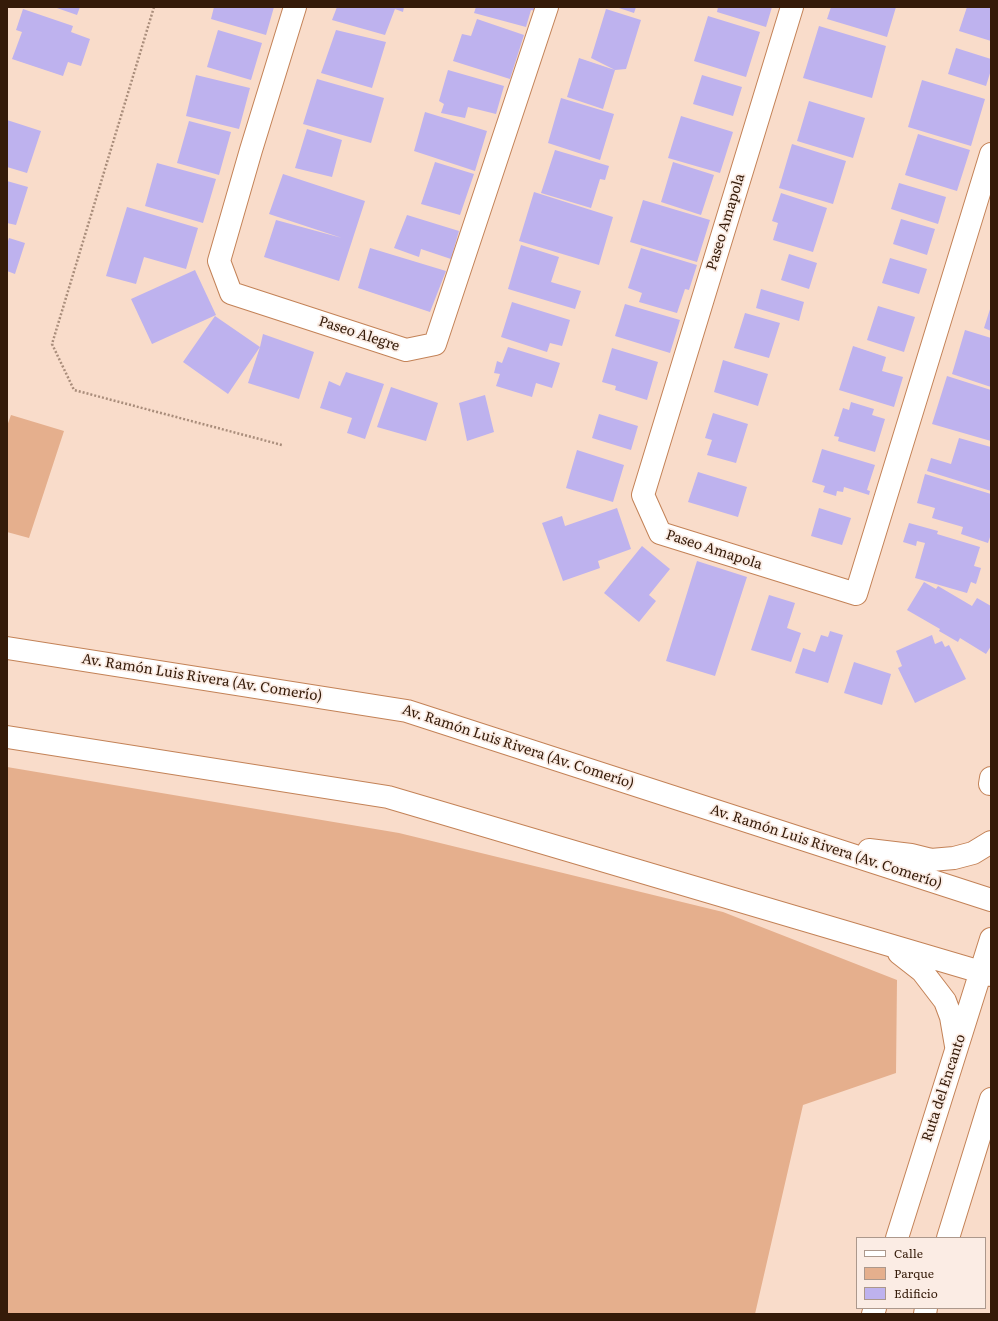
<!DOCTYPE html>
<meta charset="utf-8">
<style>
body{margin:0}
#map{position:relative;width:998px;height:1321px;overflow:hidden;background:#f9dcca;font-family:Literata,serif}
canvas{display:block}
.frame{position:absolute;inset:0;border:8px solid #351b09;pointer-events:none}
.legend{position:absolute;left:856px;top:1237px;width:130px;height:72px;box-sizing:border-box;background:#fbece4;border:1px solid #ac988c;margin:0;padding:5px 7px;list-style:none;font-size:12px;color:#351b09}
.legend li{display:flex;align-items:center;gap:8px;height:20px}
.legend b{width:20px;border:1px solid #ac988c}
</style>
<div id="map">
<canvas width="998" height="1321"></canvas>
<div class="frame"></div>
<ul class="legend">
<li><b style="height:5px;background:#fff"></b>Calle</li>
<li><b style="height:11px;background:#e5af8d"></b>Parque</li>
<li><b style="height:11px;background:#beb2ee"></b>Edificio</li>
</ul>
</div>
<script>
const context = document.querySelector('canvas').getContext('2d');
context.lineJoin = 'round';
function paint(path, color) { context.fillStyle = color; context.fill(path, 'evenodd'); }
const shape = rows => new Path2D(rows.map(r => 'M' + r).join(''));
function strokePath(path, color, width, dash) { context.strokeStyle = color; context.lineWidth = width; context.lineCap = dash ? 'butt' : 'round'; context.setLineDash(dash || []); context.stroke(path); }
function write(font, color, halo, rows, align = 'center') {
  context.font = font + ' Literata,serif'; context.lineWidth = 3.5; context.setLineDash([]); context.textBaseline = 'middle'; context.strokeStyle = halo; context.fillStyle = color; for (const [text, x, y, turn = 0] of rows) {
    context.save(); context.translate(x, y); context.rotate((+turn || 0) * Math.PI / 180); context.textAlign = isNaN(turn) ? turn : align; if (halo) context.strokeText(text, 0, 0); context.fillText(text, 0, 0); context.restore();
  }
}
const green = shape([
 [11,415,64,431,29,538,7,532,7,426],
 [7,767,399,833,723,912,897,980,896,1073,803,1105,755,1314,7,1314]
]);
const building = shape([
 [54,7,80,7,77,15],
 [214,7,274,7,266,35,211,19],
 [337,7,404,7,403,12,395,9,385,35,332,20],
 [476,7,537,7,535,11,531,10,526,27,474,13],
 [616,7,636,7,634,13],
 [718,7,772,7,766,27,717,12],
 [831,7,896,7,887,37,827,19],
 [967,7,991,7,991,41,959,31],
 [23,9,73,26,71,32,90,39,81,66,68,62,63,76,12,59,22,32,16,30],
 [606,9,641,20,626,69,615,70,603,109,567,97,579,58,615,70,591,58],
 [708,16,760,32,746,77,694,61],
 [477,19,524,35,510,79,453,61,462,34,471,36],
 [819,26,886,46,872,98,803,78],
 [218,30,262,43,251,80,207,67],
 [336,30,386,42,372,88,321,73],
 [956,48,991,59,991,70,986,86,948,74],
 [448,70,504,86,496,114,468,107,465,118,441,113,444,104,439,101],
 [196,75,250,88,239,129,186,116],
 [702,75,742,87,733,116,693,104],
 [317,79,384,98,371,143,303,124],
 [922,80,985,99,971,146,908,127],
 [561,98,614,114,600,160,548,143],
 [809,101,865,118,853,158,797,141],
 [425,112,487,131,475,171,414,151],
 [681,116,733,132,720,173,668,158],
 [7,120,41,131,27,173,7,167],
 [189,121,231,132,219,175,177,163],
 [307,129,342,140,332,177,295,168],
 [918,134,970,150,957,191,905,175],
 [792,144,846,161,833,204,779,188],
 [555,150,609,166,605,180,600,179,591,208,541,193],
 [435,162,474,174,460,215,421,204],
 [673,162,714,175,701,215,661,202],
 [157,163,216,179,203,223,145,206],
 [283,174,365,201,339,281,264,257,276,220,342,238,269,214],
 [7,181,28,187,16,225,7,223],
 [899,183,946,197,938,224,891,209],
 [534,192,613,217,599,265,519,241],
 [781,193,827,208,813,252,773,240,778,223,772,221],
 [643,200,710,220,697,262,630,242],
 [127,207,198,228,186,269,144,257,136,284,106,276],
 [407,215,459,231,451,259,421,249,419,257,394,248],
 [901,219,935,229,927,255,893,244],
 [9,238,25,243,15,274,7,271,7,244],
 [521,245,559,257,551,282,581,291,575,309,508,289],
 [370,248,446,271,430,312,358,288],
 [641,248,697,265,689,290,685,289,677,313,639,302,642,293,628,288],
 [789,254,817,263,809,289,781,280],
 [890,258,927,269,919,294,882,283],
 [195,270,216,315,152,344,131,299],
 [761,289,804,302,799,321,756,308],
 [512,302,570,320,562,346,550,343,547,352,501,337],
 [625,304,680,320,670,353,615,336],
 [878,306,915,317,904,352,867,340],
 [991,306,991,331,984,328],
 [745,313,780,323,769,358,734,348],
 [215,316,260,347,263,334,314,352,299,399,248,383,260,347,228,394,183,362],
 [965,330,991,338,991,387,952,374],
 [853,346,886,357,882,371,903,377,894,407,839,390],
 [508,347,560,363,552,388,536,383,532,397,496,386,500,374,494,373,497,361,502,363],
 [612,348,658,362,647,400,615,390,616,386,602,382],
 [723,360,768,374,758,406,714,392],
 [346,372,384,384,365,439,347,433,352,418,320,408,329,381,340,386],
 [947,376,991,390,991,441,932,424],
 [391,387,438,403,426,441,377,427],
 [485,395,494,432,467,441,459,403],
 [851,402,874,409,872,415,885,419,875,452,838,441,839,437,834,436,843,408,849,410],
 [713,413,748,424,736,463,707,455,712,440,705,438],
 [599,414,638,426,631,450,592,438],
 [959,438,991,447,991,491,927,471,931,458,951,464],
 [822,449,875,465,867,490,870,491,869,495,844,487,843,492,837,491,836,496,823,492,825,486,812,482],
 [577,450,624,465,613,502,566,488],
 [698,472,747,487,738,517,688,502],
 [925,474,991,494,991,534,988,543,961,534,963,527,932,518,935,508,917,503],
 [617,508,631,549,598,561,600,568,563,581,542,523,562,516,565,526],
 [819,508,851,518,842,545,811,536],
 [909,523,938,531,937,534,980,547,974,566,981,568,976,584,971,582,967,593,915,578,925,543,917,541,916,546,903,542],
 [642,546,670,569,649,595,656,601,639,622,604,593],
 [697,561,747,577,715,676,666,661],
 [924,582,936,589,938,586,972,606,977,598,991,606,991,646,986,654,960,638,958,642,939,631,940,629,907,610],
 [769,595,795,603,787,628,801,633,791,662,751,650],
 [830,631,843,635,828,683,795,673,803,648,815,652,821,635,828,637],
 [932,635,935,644,942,641,945,647,949,645,966,679,915,703,898,668,902,666,896,651],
 [854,662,891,674,882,705,844,693]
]);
const path = shape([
 [154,7,52,344,74,390,282,445]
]);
const street = shape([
 [295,7,251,150,219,261,231,293,406,350,435,344,547,7],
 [792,7,643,495,660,533,856,594,991,154],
 [990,784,991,778]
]);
const primary = shape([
 [7,648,407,711,991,900],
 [7,737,388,797,991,975],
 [869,850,911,855,931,860,954,858,973,853,991,842],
 [899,953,922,971,945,1001,951,1017,956,1046],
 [897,1238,991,939],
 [948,1238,991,1099],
 [873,1314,875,1308],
 [925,1314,926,1308]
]);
const streetNames = [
 ["Paseo Amapola",726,222,-73],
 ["Paseo Alegre",359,334,18],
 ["Paseo Amapola",714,550,18],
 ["Av. Ramón Luis Rivera (Av. Comerío)",202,678,9],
 ["Av. Ramón Luis Rivera (Av. Comerío)",518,747,18],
 ["Av. Ramón Luis Rivera (Av. Comerío)",826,847,18],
 ["Ruta del Encanto",944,1088,-72]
];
paint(green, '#e5af8d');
paint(building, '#beb2ee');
strokePath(street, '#c38257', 24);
strokePath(primary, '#c38257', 24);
strokePath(path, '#a98d7b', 2.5, [2, 2]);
strokePath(street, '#fff', 22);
strokePath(primary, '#fff', 22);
write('14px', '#351b09', '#fbece4', streetNames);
</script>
